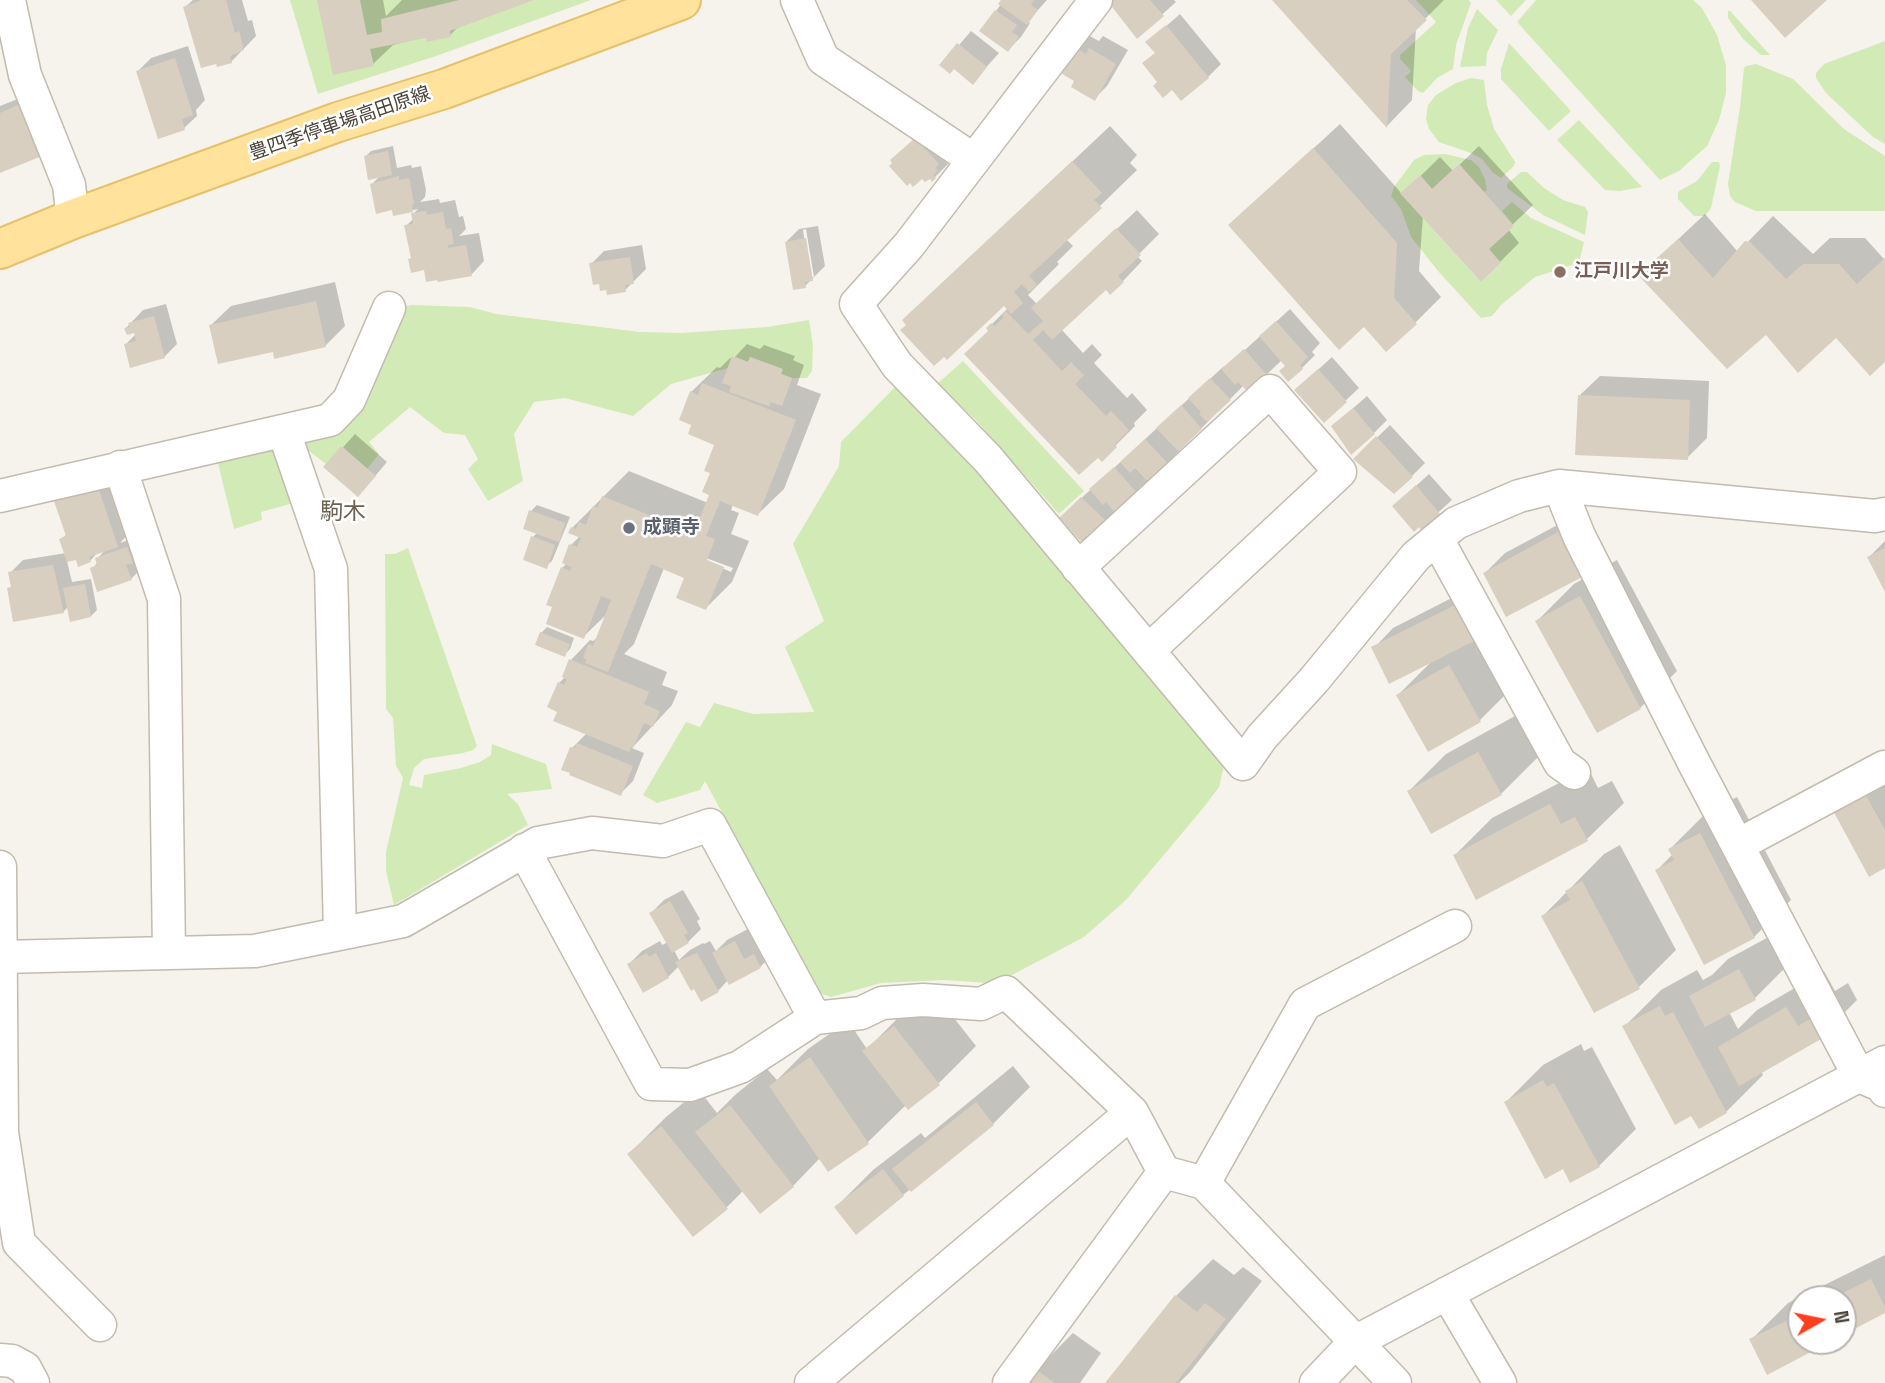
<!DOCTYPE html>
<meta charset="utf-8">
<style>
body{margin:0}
#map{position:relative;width:1885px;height:1383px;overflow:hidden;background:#f6f3ec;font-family:"Space Grotesk",sans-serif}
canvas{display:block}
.north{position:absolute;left:1787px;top:1285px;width:70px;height:70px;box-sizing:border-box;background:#fff;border:2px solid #b7b4b0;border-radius:50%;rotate:81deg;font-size:19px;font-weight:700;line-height:28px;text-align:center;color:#4b4439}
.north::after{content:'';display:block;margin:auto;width:24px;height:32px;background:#fc3f1d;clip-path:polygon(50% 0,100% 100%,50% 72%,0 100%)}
</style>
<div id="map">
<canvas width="1885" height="1383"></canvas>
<div class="north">N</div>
</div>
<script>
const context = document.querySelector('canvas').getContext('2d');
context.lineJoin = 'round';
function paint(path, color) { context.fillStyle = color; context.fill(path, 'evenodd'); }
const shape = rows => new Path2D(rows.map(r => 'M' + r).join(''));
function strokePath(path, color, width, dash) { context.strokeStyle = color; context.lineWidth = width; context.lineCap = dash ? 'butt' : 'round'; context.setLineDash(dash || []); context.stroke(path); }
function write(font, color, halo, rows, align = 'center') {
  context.font = font + ' "Space Grotesk","Noto Sans JP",sans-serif'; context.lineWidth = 5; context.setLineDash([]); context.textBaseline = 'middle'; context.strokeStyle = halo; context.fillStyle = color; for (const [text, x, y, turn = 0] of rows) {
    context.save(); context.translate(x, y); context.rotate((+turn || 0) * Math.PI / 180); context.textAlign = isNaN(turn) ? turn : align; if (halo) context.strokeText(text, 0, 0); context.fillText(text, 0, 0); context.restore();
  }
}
const green = shape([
 [290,0,591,0,436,56,318,94],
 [1416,0,1469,0,1471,3,1456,45,1453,69,1437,78,1423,93,1418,91,1405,77,1411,71,1400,59,1400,55,1436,22],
 [1496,0,1526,0,1511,16],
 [1536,0,1693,0,1702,8,1717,35,1726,65,1726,93,1719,120,1707,146,1679,171,1660,180,1517,22],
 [1477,9,1498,30,1487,53,1486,66,1460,67,1468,28],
 [1728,11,1730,11,1770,55,1761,55,1743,39,1728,18],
 [1885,41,1885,144,1873,137,1826,93,1816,78,1816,73,1824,64],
 [1509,43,1571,111,1549,131,1501,79,1501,69],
 [1756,64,1793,79,1844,129,1885,156,1885,211,1756,211,1735,202,1730,196,1728,184,1740,107,1744,68,1746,66],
 [1471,78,1484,80,1487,105,1494,129,1515,162,1514,166,1501,178,1493,173,1482,159,1471,153,1439,142,1429,129,1426,119,1428,105,1436,95,1456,83],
 [1579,120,1642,187,1620,191,1605,190,1557,140],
 [1445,154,1471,160,1479,167,1485,179,1487,190,1484,192,1459,164,1432,189,1420,175,1400,193,1481,282,1501,263,1489,249,1514,226,1502,211,1512,202,1531,218,1584,242,1580,259,1573,265,1535,277,1501,305,1492,316,1481,318,1438,271,1411,237,1401,209,1391,196,1394,187,1414,160,1424,155],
 [1712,162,1719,162,1720,166,1711,208,1705,216,1694,216,1678,199,1678,193,1679,191,1697,181],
 [1521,172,1527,172,1544,188,1563,200,1585,207,1588,212,1585,235,1543,215,1507,188,1507,184],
 [412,305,470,307,496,314,640,332,681,333,767,327,809,320,813,346,812,371,807,378,792,378,781,374,782,369,750,357,748,362,733,356,728,368,671,384,633,416,565,398,534,402,514,434,523,481,488,501,468,469,478,459,465,435,444,433,410,407,369,442,379,454,367,469,342,446,326,464,304,447,311,434,401,307],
 [963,361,1084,491,1059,514,975,419,937,384],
 [898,384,953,432,1225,762,1219,787,1204,807,1126,900,1084,937,1012,975,988,983,944,980,881,983,831,997,819,993,705,781,700,790,657,803,643,795,686,722,700,727,714,703,753,714,814,712,785,647,824,621,793,544,839,466,841,442],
 [269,445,279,451,297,502,261,512,262,520,234,529,217,459],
 [408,548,477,746,473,750,463,753,424,759,414,768,409,785,422,788,424,775,461,768,480,762,491,755,492,744,546,764,552,789,507,794,518,804,528,825,394,905,386,871,386,852,403,778,396,766,393,718,386,709,385,554,395,554]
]);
const shadow = shape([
 [193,0,242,0,248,21,252,20,256,36,231,62,185,7],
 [319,0,383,0,386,16,402,0,529,0,459,26,450,35,427,36,393,45,373,64],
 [1004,0,1047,0,1028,21,1030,23,1021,37,1008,50,996,11],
 [1115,0,1174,0,1176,2,1137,37],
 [1275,0,1444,0,1416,28,1412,100,1387,126],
 [1180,14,1221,64,1208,77,1159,81,1156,52,1148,42],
 [971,31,999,53,973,82,954,67,942,65],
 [1088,35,1099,41,1103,36,1128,50,1107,86,1094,99,1077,80,1062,71],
 [188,46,205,100,196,110,197,116,184,128,138,71,151,58],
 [33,93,0,169,0,106],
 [1340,124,1402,194,1440,157,1453,171,1479,146,1533,205,1508,229,1519,243,1500,262,1423,215,1419,271,1441,297,1415,323,1364,324,1230,225],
 [929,126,949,156,945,161,948,164,933,179,892,166],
 [1110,126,1137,155,1130,163,1137,170,1066,239,1073,246,1057,262,1059,264,1028,295,1037,304,1137,210,1159,234,1137,256,1142,261,1123,281,1106,287,1061,329,1083,353,1092,344,1102,355,1094,363,1127,398,1132,393,1147,410,1134,423,1135,426,1102,459,988,328,1008,308,1004,304,908,325,904,320],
 [393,146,397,168,411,165,412,168,421,166,426,190,425,197,420,202,439,199,440,203,455,200,459,217,463,216,466,229,459,236,479,233,484,261,472,274,425,268,413,257,406,226,414,218,413,214,418,209,395,214,393,208,372,184,381,175,365,157,371,151],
 [1705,214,1738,252,1773,216,1813,254,1830,238,1865,238,1884,259,1885,258,1885,359,1836,336,1766,333,1640,275],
 [818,226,825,266,805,286,786,242,799,229],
 [806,229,814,277,810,277,803,230],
 [642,245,646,269,625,290,607,288,591,264,604,251],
 [335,282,345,326,325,346,274,350,211,325,231,306],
 [166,304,177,344,164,357,126,344,136,334,126,328,143,310],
 [1290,309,1320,343,1312,352,1315,355,1302,368,1287,365,1282,360,1249,391,1244,385,1108,523,1074,505,1224,366,1225,368],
 [747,344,760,349,764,345,795,356,793,360,804,365,797,385,821,394,784,489,758,514,733,504,731,510,739,513,731,534,749,541,732,582,706,608,687,577,664,568,634,644,624,654,667,672,662,685,678,691,672,705,632,748,644,753,633,781,620,794,572,748,587,733,559,711,559,683,565,677,571,660,590,640,593,641,599,636,608,613,583,637,562,568,567,563,571,545,580,536,572,528,629,471,708,503,711,494,716,444,694,424,691,392,717,367,720,368,730,358,733,359],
 [706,558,733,568,731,572,706,561],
 [1332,357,1359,388,1324,421,1310,377],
 [1600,376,1709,381,1707,438,1687,458,1580,395],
 [1367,396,1387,420,1374,433,1333,426],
 [1390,425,1425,463,1412,476,1355,459],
 [355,434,387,462,370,482,326,466],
 [1429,474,1452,500,1422,527,1394,506],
 [111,475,130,532,120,543,140,536,144,566,131,579,92,569,98,562,97,559,107,548,99,551,90,561,77,557,67,561,72,582,91,579,97,610,91,616,69,606,63,612,9,588,12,586,10,573,23,560,66,553,61,539,67,534,56,502,69,489],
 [537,505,570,517,552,561,546,566,533,537,537,533,531,511],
 [1580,513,1602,555,1485,573,1505,553],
 [1885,541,1885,588,1869,557],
 [1617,560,1677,671,1640,708,1537,621,1574,584],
 [1475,586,1517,683,1480,720,1398,695,1433,660,1374,648,1393,628],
 [547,627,574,638,570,649,564,655,541,633],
 [1515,716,1538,757,1501,794,1409,791,1446,754],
 [1885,762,1885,866,1833,807],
 [1588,768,1598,788,1612,781,1624,803,1586,840,1455,855,1492,818],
 [1737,797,1791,900,1754,937,1657,870,1673,854,1670,849,1707,812],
 [1620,845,1676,950,1639,987,1595,1011,1543,916,1604,854],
 [683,890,700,919,697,921,701,929,688,942,674,950,679,960,690,950,703,943,704,944,710,941,716,951,727,940,748,929,757,947,767,942,773,954,760,967,728,980,718,991,679,966,668,977,629,964,642,951,660,941,662,945,668,942,651,913,664,900],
 [1776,933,1792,961,1755,998,1729,1012,1738,1029,1757,1010,1824,971,1835,991,1848,983,1857,1000,1820,1037,1761,1071,1763,1075,1726,1112,1624,1027,1661,990,1697,970,1703,980,1712,975,1728,959],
 [932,990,976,1046,939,1083,908,1108,906,1105,868,1142,828,1170,820,1158,793,1186,744,1190,726,1208,629,1154,666,1117,699,1090,717,1113,735,1095,767,1069,777,1080,808,1049,848,1021,867,1049,902,1014],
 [1581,1044,1584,1051,1592,1047,1636,1129,1599,1166,1564,1167,1506,1102,1543,1065],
 [1013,1066,1030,1087,993,1124,856,1232,836,1207,873,1170,921,1133,925,1138],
 [1885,1255,1885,1311,1843,1333,1843,1299,1801,1299,1801,1341,1828,1341,1767,1373,1751,1340,1788,1303],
 [1213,1259,1234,1275,1243,1267,1262,1281,1190,1372,1179,1383,1108,1383,1176,1296],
 [1073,1333,1101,1353,1080,1383,1027,1383,1036,1370]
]);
const building = shape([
 [202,0,226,0,235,33,239,31,244,50,230,56,232,63,217,67,216,64,201,68,183,7],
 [317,0,360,0,367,35,382,32,381,19,459,0,534,0,450,31,451,37,426,42,426,38,370,49,374,66,333,75],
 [1001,0,1034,0,1031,5,1038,10,1027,25,998,4],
 [1113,0,1150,0,1164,16,1137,39,1109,3],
 [1272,0,1407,0,1427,20,1391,54,1387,128],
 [1751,0,1827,0,1785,38],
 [995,10,1017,25,1012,32,1019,37,1008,52,979,31],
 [1166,25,1209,78,1181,101,1172,90,1163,98,1153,86,1157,82,1142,63,1155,53,1145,42],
 [957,43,987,67,973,85,954,69,950,74,939,65],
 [1074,47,1086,54,1089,48,1116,64,1095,101,1071,87,1074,81,1059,72],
 [175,58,193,115,182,119,185,130,158,139,136,71],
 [20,104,42,156,0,173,0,113],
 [915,138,939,164,935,168,938,170,933,175,936,178,932,182,930,179,925,182,922,179,913,187,910,183,907,186,889,166,892,163,890,160],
 [1313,148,1397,243,1394,298,1417,324,1386,352,1364,327,1339,350,1228,225],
 [388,151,392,175,368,180,364,156],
 [1072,161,1102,193,1094,200,1102,208,1029,276,1037,285,1029,292,1022,284,1014,292,1023,303,1011,314,1004,306,947,360,944,357,934,366,900,330,906,325,902,320],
 [1459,164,1514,226,1489,249,1501,263,1481,282,1400,193,1420,175,1432,189],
 [399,176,399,180,409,178,414,204,412,205,413,212,393,216,392,210,376,214,370,184],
 [426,211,427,215,443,212,446,229,451,228,454,244,448,245,448,248,466,245,472,276,438,282,437,280,426,282,424,270,411,273,408,259,411,258,404,225,413,224,411,213],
 [1116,228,1141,255,1118,276,1124,282,1110,295,1106,290,1052,340,1043,330,1033,340,1062,371,1071,362,1084,375,1075,384,1106,416,1111,411,1129,430,1115,444,1117,447,1102,462,1098,458,1079,475,964,354,988,331,986,328,991,323,995,326,1004,317,1002,315,1006,311,1028,334,1043,321,1031,308],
 [806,238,813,281,805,282,806,288,793,290,785,242],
 [1678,239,1713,278,1745,241,1750,242,1786,279,1803,264,1839,264,1857,284,1885,258,1885,362,1870,376,1836,338,1798,373,1766,335,1727,369,1638,275],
 [630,257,634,284,625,285,626,292,607,295,606,290,600,291,599,284,593,285,589,263],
 [316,301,326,347,274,359,273,352,218,364,209,325],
 [154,316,165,358,130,368,124,344,136,341,134,333,127,335,124,328,130,327,128,323],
 [1276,321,1308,357,1300,365,1303,369,1288,382,1279,371,1285,366,1259,336],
 [1244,349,1268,376,1249,393,1238,382,1235,385,1221,369],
 [732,356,748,362,750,357,783,369,781,374,792,378,782,406,771,402,769,406,729,392,731,386,722,383],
 [1318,369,1347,402,1324,423,1294,390],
 [1210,378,1231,400,1207,422,1199,414,1201,412,1188,398],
 [702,383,796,420,758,516,720,501,706,536,715,539,707,560,724,567,706,610,676,598,684,578,651,564,608,672,585,663,586,659,583,658,588,644,593,646,611,600,601,596,584,639,546,624,552,607,546,605,561,567,570,571,572,567,562,563,569,544,577,547,581,538,568,533,571,527,576,529,579,522,586,525,593,506,598,508,602,496,694,533,709,495,702,492,710,473,704,471,714,445,688,434,691,425,679,420,690,391,698,395],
 [1578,395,1690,400,1688,460,1575,455],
 [1181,405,1202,429,1178,451,1156,428],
 [1353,408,1375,434,1351,455,1331,426],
 [1376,436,1413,477,1394,494,1353,459],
 [1145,439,1169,465,1149,483,1135,468,1130,473,1120,462],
 [341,446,376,476,358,497,323,467],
 [1114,467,1138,494,1116,514,1106,502,1103,505,1089,489],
 [1416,485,1440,514,1421,530,1419,527,1414,532,1392,506],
 [98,487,118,547,89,557,91,562,78,567,76,560,67,562,59,539,66,536,54,501],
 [1081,497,1109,524,1085,546,1059,518],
 [529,510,565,523,559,542,523,529],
 [1560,531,1584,576,1506,617,1483,573],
 [531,536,555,545,547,569,523,560],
 [127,547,133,563,126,565,132,580,97,592,90,568,97,565,95,558],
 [1885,548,1885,592,1867,557],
 [53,565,64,613,13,622,7,588,11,587,8,572],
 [85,584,91,617,70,622,63,588],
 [1580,596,1641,709,1597,733,1535,621],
 [1455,605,1474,641,1389,684,1371,647],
 [540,632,570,644,565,657,535,645],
 [569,659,649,692,644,704,660,711,653,727,644,723,633,748,631,747,629,752,553,721,557,712,547,707,558,682,564,685,567,679,562,677],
 [1449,665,1481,722,1428,752,1396,695],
 [577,743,633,766,621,796,569,775,570,773,561,770,570,747,575,748],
 [1478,752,1502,795,1431,834,1407,791],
 [1863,790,1885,830,1885,868,1869,877,1831,807],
 [1550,804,1561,824,1575,817,1588,841,1476,900,1453,855],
 [1700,833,1755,938,1704,965,1655,870,1674,860,1668,849],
 [1582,881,1640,989,1594,1013,1541,916,1570,900,1565,891],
 [670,901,688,933,684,935,689,943,672,953,649,913],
 [735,941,744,959,754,954,761,968,729,985,712,953],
 [647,953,649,957,656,953,669,978,643,993,627,964],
 [697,953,719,992,701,1002,694,989,691,991,675,962],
 [1739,969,1756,1000,1705,1027,1689,996],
 [1660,1006,1665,1016,1673,1012,1727,1113,1699,1129,1691,1116,1675,1125,1622,1026],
 [1786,1007,1798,1026,1810,1019,1821,1039,1739,1086,1718,1047],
 [894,1026,940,1085,908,1110,862,1051],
 [810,1057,869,1144,828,1172,769,1086],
 [1543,1080,1547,1087,1554,1083,1600,1167,1570,1183,1563,1169,1545,1179,1504,1102],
 [976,1102,994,1125,911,1192,892,1169],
 [730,1105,794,1187,760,1214,695,1132],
 [661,1126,728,1209,693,1237,627,1154],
 [883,1169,904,1196,856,1235,834,1207],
 [1871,1279,1885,1307,1885,1313,1843,1335,1843,1299,1831,1299],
 [1175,1295,1197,1312,1205,1303,1226,1319,1176,1383,1105,1383],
 [1801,1314,1801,1341,1832,1341,1767,1375,1749,1339],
 [1035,1369,1055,1383,1025,1383]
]);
const minor = shape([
 [9,0,25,75,69,185,73,219],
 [797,0,823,59,974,160],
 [1096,0,909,245,856,304,897,365,988,459,1243,764,1262,737,1314,680,1416,556,1456,523,1519,496,1559,486,1875,516,1885,514],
 [284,432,331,569,340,933],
 [120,467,164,599,169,953],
 [1559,486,1579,536,1694,763,1859,1076,1883,1086,1885,1091],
 [0,496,330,420,349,400,389,308],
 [1437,539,1560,763,1574,773],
 [1078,568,1270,391,1340,472,1149,650],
 [1738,845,1884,767],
 [524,850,651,1084,690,1085,740,1067,815,1018,861,1013,882,1003,923,1000,981,1004,1006,992,1132,1112,1164,1172,1204,1183,1395,1383],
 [0,867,2,1132,19,1243,100,1325],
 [0,957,255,951,403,921,538,843,592,833,663,841,710,825,815,1018],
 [1204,1183,1305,1004,1455,926],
 [1447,1293,1500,1383],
 [0,1360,12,1361,25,1368,33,1383],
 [811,1383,1132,1112],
 [1009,1383,1164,1172],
 [1316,1383,1355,1342,1885,1062]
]);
const major = shape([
 [0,249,73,219,338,122,444,89,681,0]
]);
const markers = [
 [1560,272,7,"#8d6e63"],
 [629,528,7,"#6b7280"]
];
const streetNames = [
 ["豊四季停車場高田原線",340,124,-19]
];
const educationNames = [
 ["江戸川大学",1574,272]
];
const worshipNames = [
 ["成顕寺",643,528]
];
const quarterNames = [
 ["駒木",343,513]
];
paint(green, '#d2eab5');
paint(shadow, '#0003');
paint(building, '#d8cfc1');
strokePath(minor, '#c2bbae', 35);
strokePath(major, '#e6c16a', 42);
strokePath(minor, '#fff', 32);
strokePath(major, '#ffe39c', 38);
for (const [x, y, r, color] of markers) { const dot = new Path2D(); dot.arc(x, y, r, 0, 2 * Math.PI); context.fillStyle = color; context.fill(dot); strokePath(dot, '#fff', 2.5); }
write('19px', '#4b4439', '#fff', streetNames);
write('bold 19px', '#785e54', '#fff', educationNames, 'left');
write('bold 19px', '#5b616d', '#fff', worshipNames, 'left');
write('23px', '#6e6250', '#fff', quarterNames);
</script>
